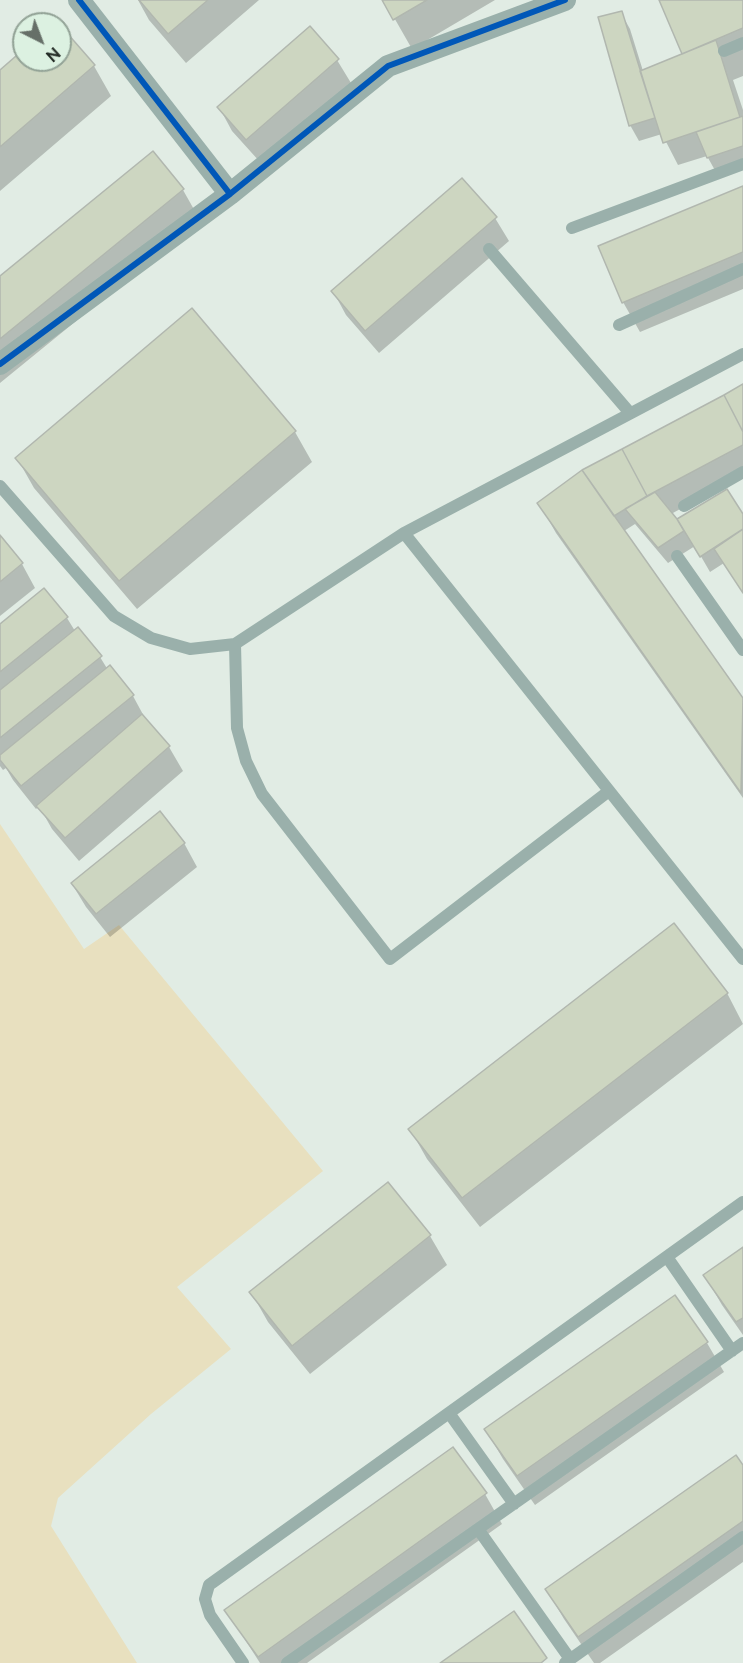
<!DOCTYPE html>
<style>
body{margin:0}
#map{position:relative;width:743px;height:1663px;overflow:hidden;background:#e1ece4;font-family:Raleway,sans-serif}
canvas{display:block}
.north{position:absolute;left:12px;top:12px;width:60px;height:60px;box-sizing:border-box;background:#dcf1e1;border:2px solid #92a296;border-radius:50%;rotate:138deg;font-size:16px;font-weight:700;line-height:24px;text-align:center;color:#242c26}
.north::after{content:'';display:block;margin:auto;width:21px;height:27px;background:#666f68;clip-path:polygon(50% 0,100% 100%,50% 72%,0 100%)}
</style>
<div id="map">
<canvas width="743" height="1663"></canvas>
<div class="north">N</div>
</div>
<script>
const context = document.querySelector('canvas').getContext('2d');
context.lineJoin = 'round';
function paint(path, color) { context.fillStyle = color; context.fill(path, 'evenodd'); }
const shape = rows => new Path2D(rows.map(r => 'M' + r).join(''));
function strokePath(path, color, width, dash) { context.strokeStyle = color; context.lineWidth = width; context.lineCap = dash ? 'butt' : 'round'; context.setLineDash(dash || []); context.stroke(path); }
const green = shape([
 [0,824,84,949,119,925,323,1171,177,1287,231,1349,151,1414,58,1498,51,1526,137,1663,0,1663]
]);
const shadow = shape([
 [138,0,259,0,186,63,149,20],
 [384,0,495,0,412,49],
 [661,0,743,0,743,76,733,80,743,110,743,165,717,174,707,156,678,165,662,134,639,141,630,125,621,13,630,29,643,71,683,54],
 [60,27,94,66,111,96,0,191,0,72,24,51,24,60,60,60],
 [337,60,351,83,260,162,232,131,219,107],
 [153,153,183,190,200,220,0,383,0,278],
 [743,187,743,289,640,332,623,302],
 [495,218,509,241,379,353,346,315,333,291],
 [743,386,743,475,671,514,677,520,727,491,743,517,743,593,724,563,710,572,695,546,668,563,635,524,624,531,743,700,743,798,556,533,539,503],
 [295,432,312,462,137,609,34,488,17,458],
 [0,537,22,564,35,588,0,616],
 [67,618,75,631,100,657,108,670,133,696,146,720,169,747,183,771,79,861,52,829,39,806,36,809,13,780,6,768,3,770,0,766,0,625],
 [184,843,197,867,110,937,86,907,72,884],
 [727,993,743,1024,480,1227,427,1159,410,1129],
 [430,1236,447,1265,310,1374,268,1322,251,1292],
 [743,1249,743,1335,722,1305,705,1276],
 [707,1343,724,1372,535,1505,503,1459,486,1430],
 [453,1449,485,1494,502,1524,307,1663,260,1663,226,1610],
 [743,1467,743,1562,600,1663,594,1663,564,1619,547,1590]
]);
const building = shape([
 [139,0,208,0,168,34,139,0],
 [382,0,427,0,393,20,382,0],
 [659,0,743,0,743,28,682,54,659,0],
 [622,11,655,118,629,126,598,17,622,11],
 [60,25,95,65,0,147,0,70,24,49,24,60,60,60,60,25],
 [310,26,339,59,246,140,217,107,310,26],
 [716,40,740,117,663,143,640,71,716,40],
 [743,116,743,146,707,158,696,132,743,116],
 [153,151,184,189,0,339,0,276,153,151],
 [462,178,497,217,365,331,331,291,462,178],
 [743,186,743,252,622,303,598,246,743,186],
 [192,308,296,431,119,581,15,458,192,308],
 [743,384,743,432,724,395,743,384],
 [724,395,743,432,743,445,647,496,622,449,724,395],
 [622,449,647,496,614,516,582,470,622,449],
 [582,470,743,698,741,793,537,503,582,470],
 [727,489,743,514,743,529,700,557,677,519,727,489],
 [655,492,677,519,684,531,658,548,625,509,655,492],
 [743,529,743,593,714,549,743,529],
 [0,535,23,563,0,582,0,535],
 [44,588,68,617,0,672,0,624,44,588],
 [78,627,102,656,0,738,0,690,78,627],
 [110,665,134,695,21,786,0,760,0,755,110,665],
 [142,714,170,746,65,838,36,806,142,714],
 [160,811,185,843,96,914,71,883,160,811],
 [674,923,728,993,462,1198,408,1129,674,923],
 [388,1182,431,1235,292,1346,249,1292,388,1182],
 [743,1247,743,1318,736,1322,703,1275,743,1247],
 [675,1295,708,1342,517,1476,484,1429,675,1295],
 [453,1447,487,1493,258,1657,224,1610,453,1447],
 [736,1455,743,1465,743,1521,578,1637,545,1589,736,1455],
 [514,1611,547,1658,541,1663,440,1663,514,1611]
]);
const lane = shape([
 [724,51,743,43],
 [572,228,743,164],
 [489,249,630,413],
 [619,325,743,269],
 [0,486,114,616,151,638,190,649,235,644],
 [684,506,743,472],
 [404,533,743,959],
 [677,556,743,650],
 [609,791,390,959,262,794,246,761,237,728,235,644,404,533,743,354],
 [667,1257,732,1351],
 [449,1413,514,1504],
 [478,1529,570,1659],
 [243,1663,210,1615,205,1599,209,1585,743,1202],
 [287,1663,743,1343],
 [565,1663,743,1537]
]);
const street = shape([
 [79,0,230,194,388,66,565,0],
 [0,364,230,194]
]);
const cycleway = shape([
 [79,0,230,194,388,66,565,0],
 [0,364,230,194]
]);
paint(green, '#e8e0bf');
paint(shadow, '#0003');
paint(building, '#cdd6c1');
strokePath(building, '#b1b7af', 1.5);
strokePath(lane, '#9ab0ab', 12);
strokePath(street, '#9ab0ab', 22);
strokePath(cycleway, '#0057b8', 6);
</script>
